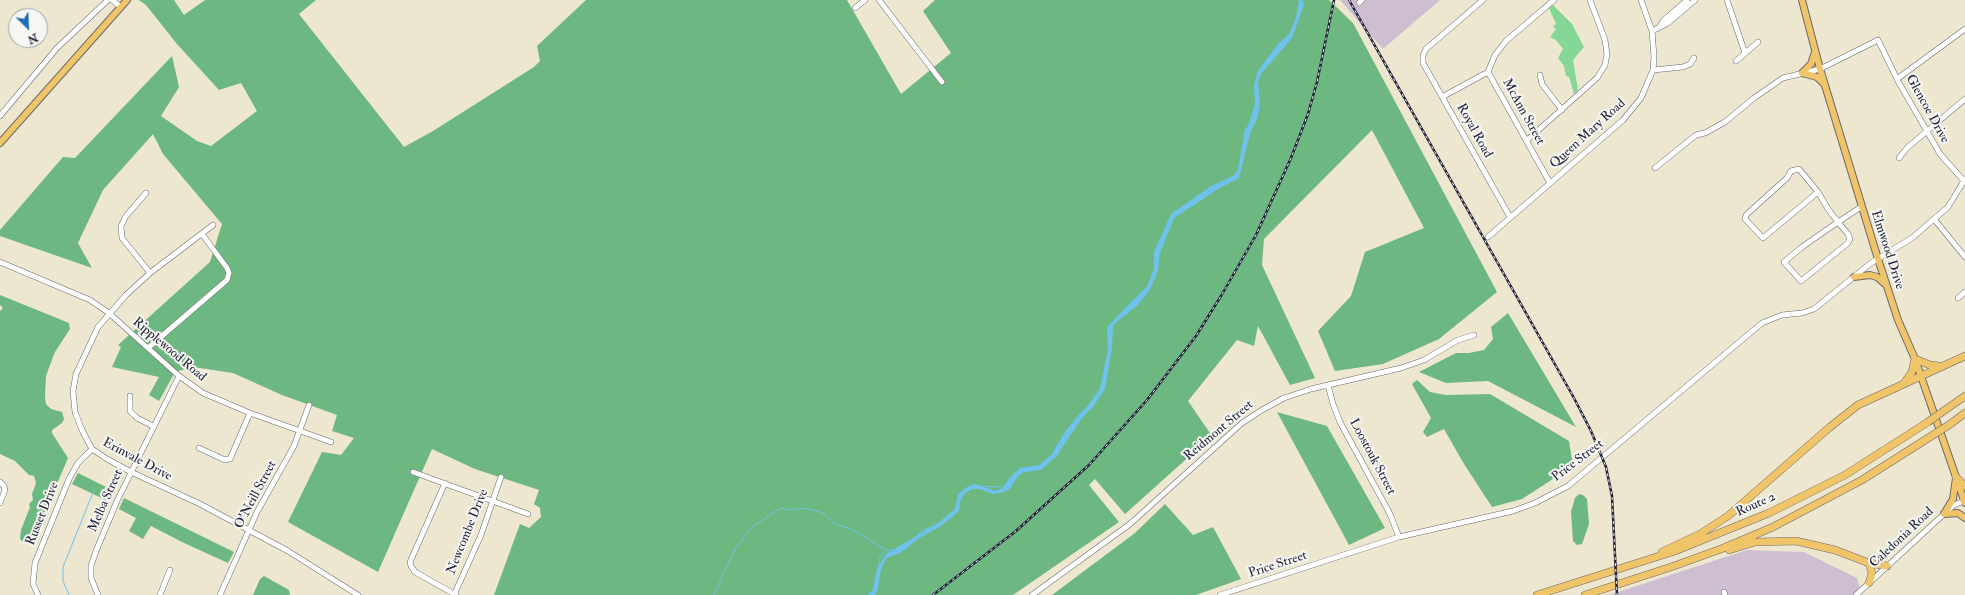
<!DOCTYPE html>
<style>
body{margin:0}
#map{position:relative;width:1965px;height:595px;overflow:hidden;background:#ede7cf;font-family:"IM FELL Double Pica",serif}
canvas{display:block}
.north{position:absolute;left:8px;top:8px;width:40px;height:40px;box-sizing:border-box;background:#f6f6f2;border:1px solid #a1a1a9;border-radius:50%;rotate:156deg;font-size:11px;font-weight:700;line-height:16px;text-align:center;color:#22223b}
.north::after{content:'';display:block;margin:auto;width:14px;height:18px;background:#1f6fb2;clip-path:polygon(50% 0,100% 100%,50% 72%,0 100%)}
</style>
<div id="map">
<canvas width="1965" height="595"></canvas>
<div class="north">N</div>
</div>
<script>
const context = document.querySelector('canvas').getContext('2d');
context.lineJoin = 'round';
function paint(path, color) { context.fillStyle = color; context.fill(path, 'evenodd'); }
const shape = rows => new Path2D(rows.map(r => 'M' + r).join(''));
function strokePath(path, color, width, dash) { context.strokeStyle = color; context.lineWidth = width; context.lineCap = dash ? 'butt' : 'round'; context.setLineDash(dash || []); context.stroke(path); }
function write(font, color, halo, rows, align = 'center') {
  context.font = font + ' "IM FELL Double Pica",serif'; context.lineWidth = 4; context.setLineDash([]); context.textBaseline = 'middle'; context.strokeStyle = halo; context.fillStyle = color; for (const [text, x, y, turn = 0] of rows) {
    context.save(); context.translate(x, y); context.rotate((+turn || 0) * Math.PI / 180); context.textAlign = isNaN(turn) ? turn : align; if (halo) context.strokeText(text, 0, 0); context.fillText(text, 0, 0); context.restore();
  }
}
const industrial = shape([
 [1340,0,1440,0,1383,49],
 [1747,550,1804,552,1857,578,1862,595,1609,595]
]);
const green = shape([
 [1553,5,1572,24,1584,47,1573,60,1578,90,1574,94,1569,77,1566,76,1564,66,1558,58,1563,49,1556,40,1550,37,1556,29,1553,26,1556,24,1549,8]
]);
const forest = shape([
 [139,0,174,0,184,15,205,0,316,0,299,14,404,147,433,131,534,67,540,61,537,46,586,0,847,0,901,94,951,53,923,11,935,0,1329,0,1353,23,1497,292,1439,339,1383,364,1335,371,1318,331,1351,296,1365,252,1424,228,1372,130,1264,239,1262,265,1315,378,1290,385,1258,326,1254,346,1237,340,1188,401,1212,436,1125,514,1095,479,1089,485,1119,522,1013,595,494,595,520,524,529,528,541,517,540,508,534,504,539,490,475,469,432,449,378,572,288,522,322,452,341,455,354,438,332,431,337,415,282,395,233,373,193,367,175,372,159,401,149,395,159,377,112,367,121,347,118,345,210,262,222,224,163,154,153,134,103,190,78,243,92,268,0,236,0,230,63,157,75,158,172,56,179,87,161,116,197,141,211,146,257,111,241,83,219,90,177,44,146,5],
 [0,295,69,323,70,329,55,352,50,365,46,376,45,397,46,404,51,409,62,412,64,419,62,423,52,430,52,433,68,458,38,528,29,542,24,543,20,539,21,530,30,507,29,504,33,500,32,494,36,483,34,476,29,475,15,461,0,454,0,311,3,308,0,305],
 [1508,313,1576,427,1488,381,1446,383,1419,372,1456,353,1469,353,1484,350,1493,339,1491,327],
 [1417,380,1430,392,1446,395,1490,394,1569,441,1573,466,1522,499,1492,507,1464,464,1444,429,1427,437,1423,432,1431,418,1412,384],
 [1277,412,1327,426,1385,528,1349,545],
 [78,473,114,491,108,501,72,484],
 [1579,494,1583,495,1587,499,1589,524,1582,544,1577,545,1573,541,1571,512,1575,498],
 [124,498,234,552,228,563,182,542,151,526,143,539,129,531,136,518,119,509],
 [1165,504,1193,535,1213,527,1241,579,1196,595,1052,595,1135,533],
 [264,576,289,590,290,595,253,595,260,579]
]);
const water = shape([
 [1299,0,1303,0,1304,5,1292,38,1261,74,1258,83,1260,103,1258,116,1250,134,1239,178,1218,189,1174,218,1160,253,1158,270,1151,288,1138,305,1113,325,1112,349,1105,389,1093,407,1082,418,1056,457,1041,470,1024,472,1018,476,1009,490,1000,493,993,494,980,489,972,489,964,494,960,502,959,511,940,527,921,537,900,553,887,558,881,569,878,589,875,595,868,595,873,589,877,568,886,554,938,523,955,509,958,494,967,487,974,484,979,485,995,491,1003,488,1010,477,1020,468,1039,465,1051,455,1067,429,1090,403,1100,388,1108,349,1107,327,1147,286,1154,269,1154,252,1171,214,1211,186,1233,176,1238,169,1245,129,1248,126,1255,104,1254,85,1258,71,1278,44,1289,34,1296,17]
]);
const stream = shape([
 [1074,421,1083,410],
 [983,486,994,487,1005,486],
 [917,536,921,531,931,527],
 [886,550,894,550],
 [879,564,880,557,886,550],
 [69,595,63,581,63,567,94,490],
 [714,595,735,549,751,528,780,508,790,510,806,508,823,513,835,524,852,529,886,550]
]);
const minor = shape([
 [112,0,121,7],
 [879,0,942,82],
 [1483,0,1426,49,1423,55,1423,63,1510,217],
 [1727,0,1745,53],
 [1359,3,1362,0],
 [855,8,865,0],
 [1660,26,1663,21,1687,0],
 [1652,31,1668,23,1695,0],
 [1736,61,1758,42],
 [1653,70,1683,67,1690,64,1694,58],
 [1488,72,1550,183],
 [1540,75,1542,84,1562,110],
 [1897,79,1965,29],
 [1442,97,1488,72,1495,55,1506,41,1554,0],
 [0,116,57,48,108,0],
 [1526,141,1597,78,1605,65,1607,54,1605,40,1590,0],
 [1899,158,1907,148,1965,99],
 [1655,168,1696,135,1705,133,1725,122,1754,98,1783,78,1820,69,1878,40,1898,81,1940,154,1965,182],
 [1818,192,1763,238,1745,219,1746,215,1787,178,1791,171,1799,169,1818,192,1828,209,1838,222,1848,234,1850,239,1848,243,1801,281,1784,262,1802,247,1838,222,1861,207],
 [146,193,126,216,121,226,122,238,150,273],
 [1934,219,1965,257],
 [213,225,150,273,126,295,98,327,76,374,73,391,75,412,82,430,92,449,107,459,131,472,200,504,288,551,358,595],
 [1488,237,1623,120,1641,98,1653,70,1654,57,1652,31,1641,0],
 [0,262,90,300,109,313,179,376,203,393,250,413,331,442],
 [1958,298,1965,292],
 [148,348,227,280,229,273,227,268,202,234],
 [1328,385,1333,404,1340,422,1390,514,1399,537],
 [130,396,130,411,137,418,153,426],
 [199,448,225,460,230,459,250,413],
 [413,472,528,514],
 [0,482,4,486,5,490,0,503],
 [445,483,410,562,411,566,415,572,456,595],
 [1724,592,1725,595],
 [38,595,33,584,35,563,69,479,78,463,92,449],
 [98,595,91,578,91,566,96,551,117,501,179,376],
 [160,595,170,570],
 [220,595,257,512,294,446,309,405],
 [454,595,481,535,501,477],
 [1032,595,1130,524,1242,423,1262,410,1284,398,1311,389,1401,368,1424,360,1458,340,1474,335],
 [1220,595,1399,537,1513,511,1535,503,1568,486,1762,323,1782,315,1802,313,1814,309,1871,263,1912,238,1948,207,1965,179],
 [1856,595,1944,514,1954,505,1964,501]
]);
const major = shape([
 [1802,0,1820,69,1878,259,1898,320,1915,359,1965,503],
 [1802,73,1811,64,1815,52],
 [1802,73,1817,77,1824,84],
 [0,143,127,0],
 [1854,277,1870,275,1877,277,1885,284],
 [1944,514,1953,499,1956,478],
 [1944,514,1958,513,1965,518]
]);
const highway = shape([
 [1905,382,1912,372,1915,359,1930,365,1940,366],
 [1945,410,1965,396],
 [1949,425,1965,413],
 [1956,477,1965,486],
 [1964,501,1965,500],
 [1729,550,1755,542,1796,541,1835,550,1869,563,1887,566],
 [1662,552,1700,534,1728,516,1830,427,1858,405,1965,356],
 [1869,563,1872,574,1869,583],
 [1537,595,1675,551,1769,513,1845,475,1928,422],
 [1585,595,1671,567,1721,549,1773,527,1862,480,1933,435]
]);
const rail = shape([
 [1349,0,1574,398,1591,431,1606,467,1612,496,1617,595],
 [933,595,1016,531,1089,465,1147,400,1196,336,1221,296,1256,235,1291,158,1308,114,1317,82,1334,0]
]);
const highwayBridge = shape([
 [1928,422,1945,410],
 [1933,435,1949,425]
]);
const streetNames = [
 ["Glencoe Drive",1927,109,61],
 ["McAnn Street",1523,112,61],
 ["Royal Road",1474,131,61],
 ["Queen Mary Road",1588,134,-42],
 ["Elmwood Drive",1887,250,72],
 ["Ripplewood Road",169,350,40],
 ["Reidmont Street",1219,431,-40],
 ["Loostouk Street",1372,457,62],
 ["Erinvale Drive",137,460,28],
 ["Price Street",1578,461,-37],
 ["O'Neill Street",256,495,-62],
 ["Melba Street",106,501,-66],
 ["Route 2",1756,505,-24],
 ["Russet Drive",43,514,-68],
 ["Newcombe Drive",468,532,-68],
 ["Caledonia Road",1902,538,-43],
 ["Price Street",1278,565,-18]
];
paint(industrial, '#cebed1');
paint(green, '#85d798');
paint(forest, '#6cb880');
paint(water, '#6ec2eb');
strokePath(stream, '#6ec2eb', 1);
strokePath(minor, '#69676f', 6);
strokePath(major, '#69676f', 8);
strokePath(highway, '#69676f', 8);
strokePath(minor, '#fff', 5);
strokePath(major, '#f0c469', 6);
strokePath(highway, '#f0c469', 7);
strokePath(rail, '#22223b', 2.5);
strokePath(rail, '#f6f6f2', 1, [3]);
strokePath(highwayBridge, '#69676f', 8, []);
strokePath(highwayBridge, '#f0c469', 7);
write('13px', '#22223b', '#f6f6f2', streetNames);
</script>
